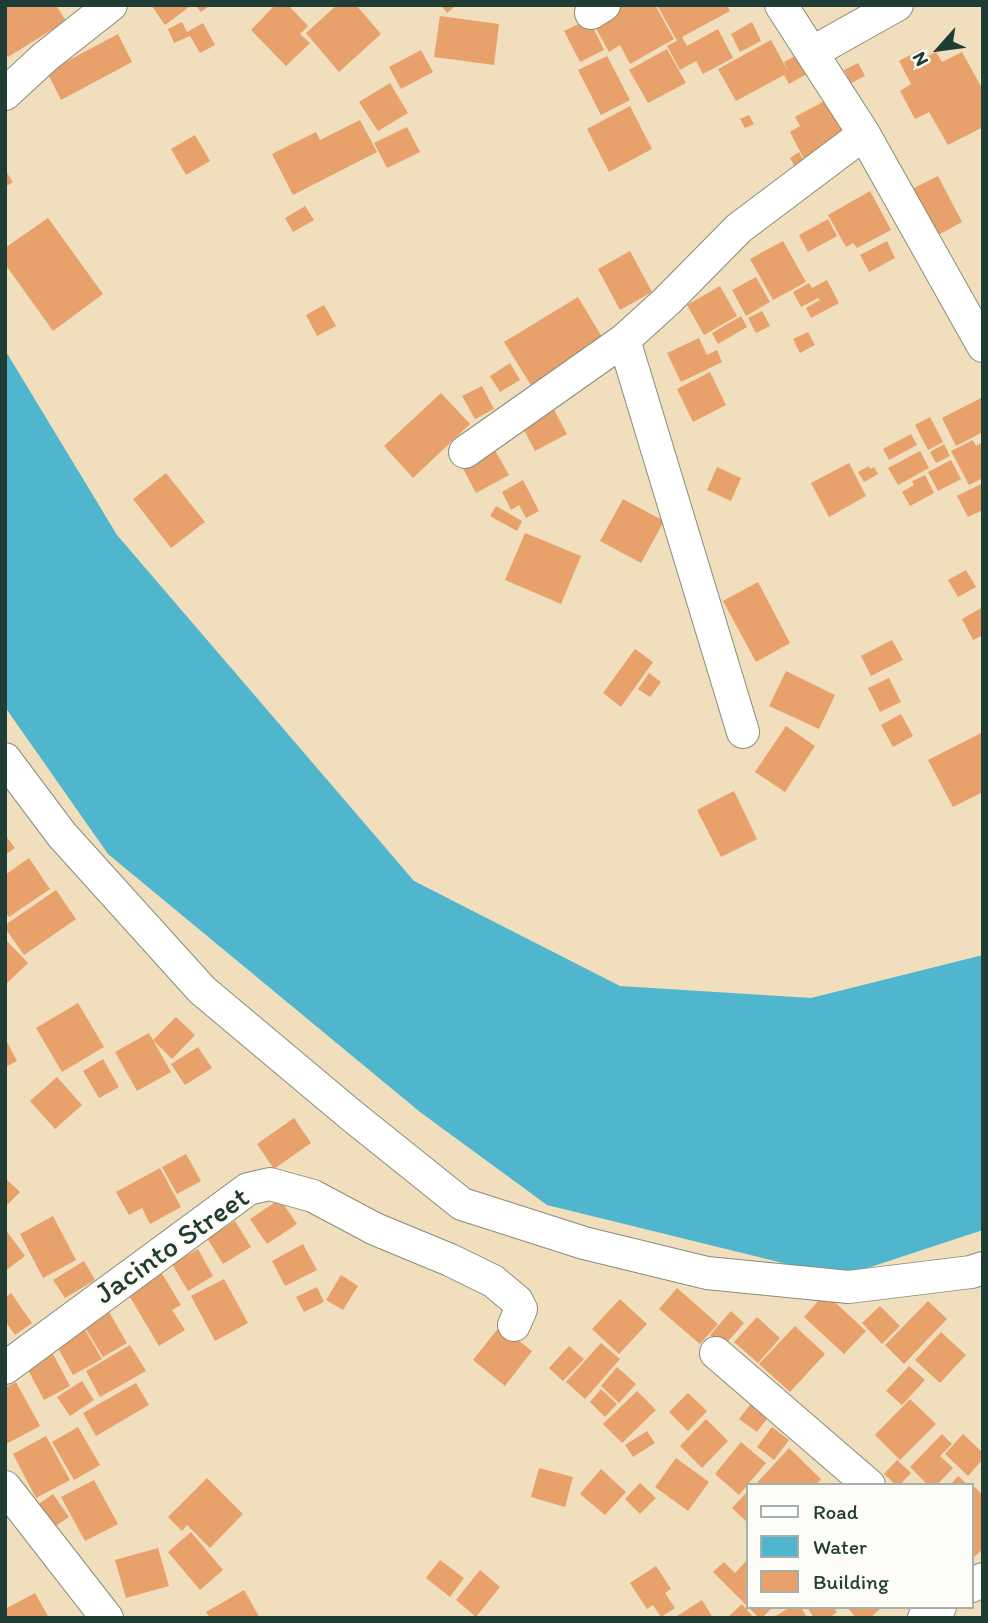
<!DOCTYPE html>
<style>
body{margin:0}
#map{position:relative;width:988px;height:1623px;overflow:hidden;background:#f0debd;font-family:Itim,sans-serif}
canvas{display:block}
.frame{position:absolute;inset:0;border:7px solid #1f3d34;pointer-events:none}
.legend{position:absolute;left:746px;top:1483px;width:228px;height:126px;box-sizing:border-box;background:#fdfcf7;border:2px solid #a4b0a9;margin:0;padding:9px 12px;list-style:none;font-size:21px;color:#1f3d34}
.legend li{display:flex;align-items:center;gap:14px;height:35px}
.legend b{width:35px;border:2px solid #a4b0a9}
.north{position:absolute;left:904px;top:14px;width:70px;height:70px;-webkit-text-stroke:5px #fdfcf7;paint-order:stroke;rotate:242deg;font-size:19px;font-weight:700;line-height:28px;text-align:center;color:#1f3d34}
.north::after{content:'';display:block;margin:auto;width:24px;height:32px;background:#1f3d34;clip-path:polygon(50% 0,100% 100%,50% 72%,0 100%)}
</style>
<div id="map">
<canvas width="988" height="1623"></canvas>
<div class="frame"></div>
<ul class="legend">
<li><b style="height:9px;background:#fff"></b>Road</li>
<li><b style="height:19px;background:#50b6ce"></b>Water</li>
<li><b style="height:19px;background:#e8a16b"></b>Building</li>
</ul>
<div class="north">N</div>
</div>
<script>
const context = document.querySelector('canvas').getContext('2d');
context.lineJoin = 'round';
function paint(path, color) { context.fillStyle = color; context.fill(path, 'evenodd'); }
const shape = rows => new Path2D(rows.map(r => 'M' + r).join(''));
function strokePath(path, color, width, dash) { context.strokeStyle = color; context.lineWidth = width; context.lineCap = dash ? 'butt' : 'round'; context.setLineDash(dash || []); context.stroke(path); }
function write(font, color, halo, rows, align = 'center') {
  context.font = font + ' Itim,sans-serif'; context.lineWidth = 6; context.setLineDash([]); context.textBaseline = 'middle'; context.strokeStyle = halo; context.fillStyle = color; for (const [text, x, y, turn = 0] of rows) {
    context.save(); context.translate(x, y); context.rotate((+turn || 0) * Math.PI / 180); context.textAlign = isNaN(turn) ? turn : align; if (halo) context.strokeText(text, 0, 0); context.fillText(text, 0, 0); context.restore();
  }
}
const water = shape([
 [5,350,117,535,414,881,620,986,811,998,983,955,983,1230,840,1277,547,1205,420,1112,108,854,5,707]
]);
const building = shape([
 [5,5,56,5,66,21,8,57,5,52],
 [151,5,188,5,189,7,165,25],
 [195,5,210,5,201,12],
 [275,5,288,5,308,26,300,34,310,43,286,66,251,30],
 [337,5,356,5,381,34,339,72,306,33],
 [441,5,457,5,447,13],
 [615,5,655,5,674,39,630,64,620,45,609,52,590,18],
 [657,5,726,5,730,11,682,37,687,46,718,29,733,58,703,74,696,61,680,70,667,46,677,41],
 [440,16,499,24,494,65,434,57],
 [589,19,604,50,580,62,564,31],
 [182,22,187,32,203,23,215,45,200,53,190,36,174,43,168,29],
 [752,22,761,41,740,52,731,34],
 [118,34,132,62,61,100,47,72],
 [771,40,789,73,784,62,803,52,814,70,789,84,784,75,736,101,718,69],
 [667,49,686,83,648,103,629,70],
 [921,49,926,57,936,52,942,62,962,52,983,90,983,127,948,145,929,112,915,119,900,91,911,84,899,61],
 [421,50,433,72,401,89,389,67],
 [607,56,630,100,601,115,578,70],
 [858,63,865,76,851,83,844,70],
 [390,83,408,113,378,131,359,102],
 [828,99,849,137,805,161,790,132,800,126,795,117],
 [630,106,652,149,609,172,587,129],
 [749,115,754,124,745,128,740,119],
 [360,120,377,152,293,195,272,154,316,132,320,140],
 [407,127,420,152,387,168,374,143],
 [195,135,210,161,186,175,171,149],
 [799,152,806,165,797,170,790,158],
 [5,170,13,182,5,187],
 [938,176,962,222,931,239,906,192],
 [870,191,891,230,857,248,853,243,846,247,828,215],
 [305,206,314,220,293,232,285,218],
 [48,218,103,294,53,331,5,264,5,248],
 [828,219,837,236,808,252,799,235],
 [783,241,806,282,773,300,750,259],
 [887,241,895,258,869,272,860,255],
 [630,251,652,292,620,310,598,269],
 [756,277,770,302,746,316,732,290],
 [827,280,839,303,811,318,806,308,820,300,818,298,801,307,793,292,809,283,812,288],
 [720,286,737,316,704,335,687,305],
 [578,297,605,342,532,387,504,342],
 [324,305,336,326,317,336,306,315],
 [762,311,770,326,756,333,748,318],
 [741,316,747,327,718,344,712,333],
 [808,332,815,345,800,353,793,339],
 [699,338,707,355,717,350,722,362,681,382,667,353],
 [510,363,520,380,500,392,490,376],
 [710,372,726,405,693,422,677,389],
 [482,386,494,409,475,419,462,396],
 [441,393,470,424,413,478,384,446],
 [983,397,983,432,956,446,942,418],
 [552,406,567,434,535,451,520,422],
 [930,417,943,442,928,450,915,425],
 [911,434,917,445,889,460,883,449],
 [973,440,976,446,983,442,983,478,969,485,951,451],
 [944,444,950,456,936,463,930,452],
 [492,445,509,475,476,493,460,463],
 [920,451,929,468,898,485,888,468],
 [951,460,961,479,938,491,928,472],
 [849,463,866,496,829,517,811,483],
 [869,466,870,469,874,467,878,474,864,482,858,472],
 [717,467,741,478,731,501,707,490],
 [166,473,205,522,171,548,133,499],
 [925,475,934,493,910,506,902,492,914,485,912,481],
 [523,480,539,511,526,518,519,505,511,510,502,492],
 [983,483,983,510,968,517,957,496],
 [623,499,664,521,641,563,600,541],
 [496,506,522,521,517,531,490,516],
 [525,533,581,556,561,604,505,580],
 [966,570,976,587,958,597,948,580],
 [758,582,790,643,756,662,723,601],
 [983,607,983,635,973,640,962,619],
 [892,640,903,660,871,676,861,656],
 [635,649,653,662,621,707,603,693],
 [786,671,835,695,819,729,769,706],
 [649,673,661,682,650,697,638,689],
 [889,678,901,702,880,712,868,688],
 [901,714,913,736,893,747,881,725],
 [786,726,815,746,785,792,755,772],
 [983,732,983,792,953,807,928,760],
 [734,791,757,839,721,857,697,810],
 [5,835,15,848,5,855],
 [29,858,50,889,9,917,5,912,5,875],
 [56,890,76,919,24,955,5,928,5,925],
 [5,939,28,963,5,985],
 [78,1003,104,1047,62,1072,36,1028],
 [176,1017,195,1035,172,1059,153,1040],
 [149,1033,171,1072,137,1091,115,1052],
 [5,1038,17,1061,5,1067],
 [198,1047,212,1068,185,1085,171,1064],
 [103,1059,119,1087,99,1098,83,1071],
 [57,1077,82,1105,55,1129,30,1101],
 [294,1118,311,1143,274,1169,257,1144],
 [186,1154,201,1181,177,1194,162,1167],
 [160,1168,181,1207,150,1224,142,1208,129,1215,116,1192],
 [5,1178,20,1192,5,1207],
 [280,1199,297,1224,267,1244,250,1219],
 [53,1216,76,1260,43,1278,20,1234],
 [235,1221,251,1247,223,1264,207,1238],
 [5,1229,25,1256,5,1271],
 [303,1244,317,1270,285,1286,272,1261],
 [198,1249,213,1276,188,1291,172,1264],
 [84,1261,95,1280,65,1298,53,1280],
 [161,1272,181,1305,172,1310,185,1330,159,1346,127,1292],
 [341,1275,358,1286,343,1310,326,1300],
 [224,1279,248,1323,215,1341,191,1296],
 [317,1287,324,1302,304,1312,296,1297],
 [677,1288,718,1324,700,1344,659,1309],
 [11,1293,32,1323,15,1335,5,1321,5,1298],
 [825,1293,866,1331,844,1354,804,1317],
 [620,1299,647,1324,619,1354,592,1329],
 [928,1301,947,1319,904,1364,885,1345],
 [880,1306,900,1326,882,1344,862,1323],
 [731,1311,744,1323,723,1347,710,1335],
 [109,1312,127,1343,103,1357,84,1326],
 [757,1317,780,1338,758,1363,734,1342],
 [82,1325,102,1359,73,1375,54,1341],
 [500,1326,532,1351,505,1386,473,1360],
 [795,1326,825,1354,790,1392,759,1364],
 [941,1332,966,1355,940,1383,915,1360],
 [601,1343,620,1359,585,1399,566,1382],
 [130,1345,146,1371,100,1397,86,1371],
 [569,1346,584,1359,563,1381,549,1368],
 [53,1354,70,1386,44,1400,27,1368],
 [909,1366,925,1380,902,1405,886,1391],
 [617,1367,636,1384,619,1403,601,1386],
 [82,1381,94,1400,70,1416,57,1397],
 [16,1382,40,1426,6,1444,5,1388],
 [136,1383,149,1405,96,1436,83,1413],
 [601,1389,617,1404,605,1417,590,1402],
 [637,1391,656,1410,622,1443,603,1424],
 [688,1393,707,1411,688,1431,669,1412],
 [910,1399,936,1424,900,1460,875,1435],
 [753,1401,770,1415,757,1432,739,1419],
 [706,1419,728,1441,702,1468,680,1446],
 [78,1427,100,1465,74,1480,52,1442],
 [772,1427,789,1440,774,1460,757,1447],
 [647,1431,655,1443,633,1457,625,1445],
 [942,1434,952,1444,940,1456,953,1468,937,1485,928,1485,910,1467],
 [963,1434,983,1453,983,1459,968,1476,945,1454],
 [46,1436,70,1480,36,1498,13,1454],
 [741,1442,766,1463,739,1495,715,1474],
 [789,1448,821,1479,816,1485,755,1485],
 [676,1458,709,1482,688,1511,655,1487],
 [897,1460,911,1473,900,1485,896,1485,884,1474],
 [539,1468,573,1477,565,1507,531,1497],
 [601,1469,626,1492,605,1515,580,1494],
 [958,1476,968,1485,950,1485],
 [207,1478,243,1514,210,1548,187,1525,182,1531,168,1517],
 [94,1480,118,1524,85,1541,61,1497],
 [640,1483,656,1498,640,1514,625,1499],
 [975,1487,983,1496,983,1549,972,1559,972,1490],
 [748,1491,748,1523,732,1508],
 [53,1494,69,1517,54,1527,39,1504],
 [191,1532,223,1570,200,1590,168,1552],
 [158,1548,169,1586,126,1598,115,1560],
 [748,1559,748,1607,713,1572,724,1562,735,1573],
 [440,1560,464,1578,450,1597,426,1578],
 [656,1566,671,1589,665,1593,675,1608,661,1617,653,1605,647,1609,630,1583],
 [480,1570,500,1587,476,1617,456,1600],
 [244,1590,260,1618,210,1618,206,1612],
 [35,1593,49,1618,5,1618,5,1609],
 [702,1600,713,1618,674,1618],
 [742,1604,754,1618,727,1618],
 [748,1607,773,1607,762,1618,759,1618],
 [790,1607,801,1607,807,1618,773,1618],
 [807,1607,833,1607,837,1612,829,1618,814,1618],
 [847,1607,882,1607,870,1618,856,1618]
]);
const minor = shape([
 [781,5,864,134,983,346],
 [591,13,604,5],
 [813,52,897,5],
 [5,94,45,57,111,5],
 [624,340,743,732],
 [465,452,624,340,667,301,739,228,864,134],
 [5,759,62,835,202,990,351,1115,462,1204,584,1243,707,1273,849,1287,971,1272,983,1268],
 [716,1353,869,1485],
 [5,1368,248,1189,270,1184,313,1196,375,1229,450,1260,493,1281,517,1301,521,1309,514,1325],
 [5,1487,107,1618],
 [972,1586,983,1579],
 [924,1618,940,1607]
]);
const streetNames = [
 ["Jacinto Street",173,1247,-35]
];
paint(water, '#50b6ce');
paint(building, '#e8a16b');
strokePath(minor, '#888e78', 34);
strokePath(minor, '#fff', 32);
write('30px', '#1f3d34', '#fdfcf7', streetNames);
</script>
